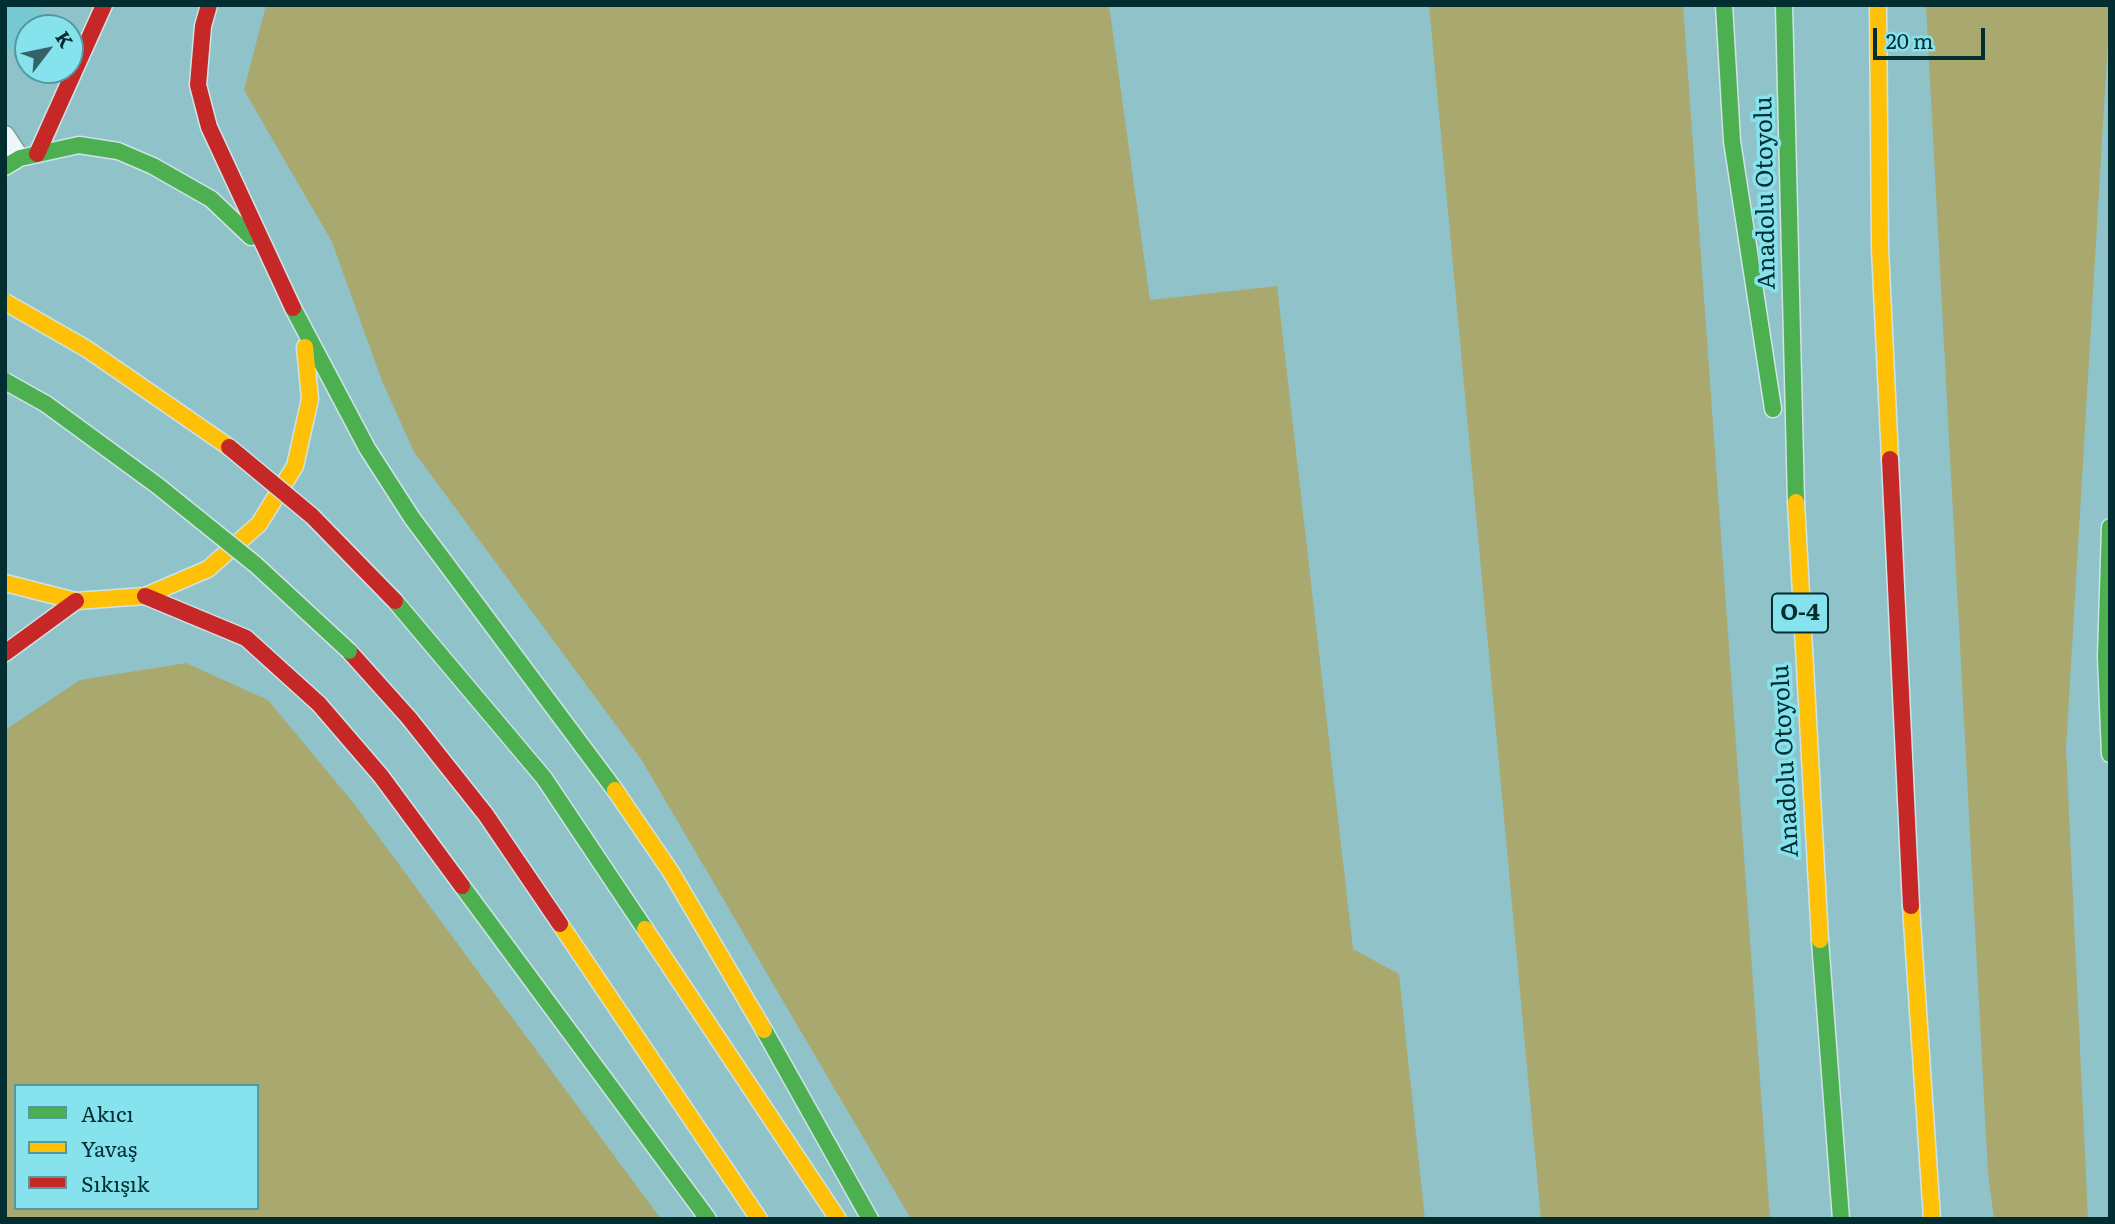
<!DOCTYPE html>
<meta charset="utf-8">
<style>
body{margin:0}
#map{position:relative;width:2115px;height:1224px;overflow:hidden;background:#90c3c9;font-family:Literata,serif}
canvas{display:block}
.frame{position:absolute;inset:0;border:7px solid #022d31;pointer-events:none}
.legend{position:absolute;left:14px;top:1084px;width:245px;height:126px;box-sizing:border-box;background:#86e3ed;border:2px solid #519aa2;margin:0;padding:9px 12px;list-style:none;font-size:21px;color:#022d31}
.legend li{display:flex;align-items:center;gap:14px;height:35px}
.legend b{width:35px;border:2px solid #519aa2}
.north{position:absolute;left:14px;top:14px;width:70px;height:70px;box-sizing:border-box;background:#86e3ed;border:2px solid #519aa2;border-radius:50%;rotate:58deg;font-size:19px;font-weight:700;line-height:28px;text-align:center;color:#022d31}
.north::after{content:'';display:block;margin:auto;width:24px;height:32px;background:#346266;clip-path:polygon(50% 0,100% 100%,50% 72%,0 100%)}
.scale{position:absolute;left:1873px;top:28px;width:112px;height:32px;box-sizing:border-box;border:4px solid #022d31;border-top:0;padding-left:9px;font-size:21px;line-height:24px;white-space:nowrap;color:#022d31;-webkit-text-stroke:5px #86e3ed;paint-order:stroke}
</style>
<div id="map">
<canvas width="2115" height="1224"></canvas>
<div class="frame"></div>
<ul class="legend">
<li><b style="height:9px;background:#4caf50"></b>Akıcı</li>
<li><b style="height:9px;background:#ffc107"></b>Yavaş</li>
<li><b style="height:9px;background:#c62828"></b>Sıkışık</li>
</ul>
<div class="north">K</div>
<div class="scale">20 m</div>
</div>
<script>
const context = document.querySelector('canvas').getContext('2d');
context.lineJoin = 'round';
function paint(path, color) { context.fillStyle = color; context.fill(path, 'evenodd'); }
const shape = rows => new Path2D(rows.map(r => 'M' + r).join(''));
function strokePath(path, color, width, dash) { context.strokeStyle = color; context.lineWidth = width; context.lineCap = dash ? 'butt' : 'round'; context.setLineDash(dash || []); context.stroke(path); }
function write(font, color, halo, rows, align = 'center') {
  context.font = font + ' Literata,serif'; context.lineWidth = 7; context.setLineDash([]); context.textBaseline = 'middle'; context.strokeStyle = halo; context.fillStyle = color; for (const [text, x, y, turn = 0] of rows) {
    context.save(); context.translate(x, y); context.rotate((+turn || 0) * Math.PI / 180); context.textAlign = isNaN(turn) ? turn : align; if (halo) context.strokeText(text, 0, 0); context.fillText(text, 0, 0); context.restore();
  }
}
const built = shape([
 [5,5,47,5,5,56]
]);
const green = shape([
 [266,5,1109,5,1150,300,1277,286,1353,949,1399,974,1425,1219,911,1219,641,759,414,452,382,381,332,242,244,90],
 [1429,5,1683,5,1770,1219,1541,1219],
 [1926,5,2110,5,2066,749,2088,1219,1994,1219,1988,1173],
 [186,663,268,700,355,805,661,1219,5,1219,5,730,80,680],
 [16,1086,257,1086,257,1208,16,1208]
]);
const lane = shape([
 [5,135,20,158]
]);
const fast = shape([
 [1724,5,1732,141,1773,409],
 [1784,5,1796,502],
 [5,167,20,158,79,145,118,151,153,166,211,199,251,237],
 [293,308,367,448,412,518,615,790],
 [2110,527,2106,657,2110,754],
 [395,601,544,778,645,929],
 [462,886,708,1219],
 [1820,940,1841,1219],
 [764,1030,870,1219]
]);
const slow = shape([
 [1878,5,1880,248,1890,459],
 [1796,502,1820,940],
 [5,583,76,601,145,596,208,569,259,524,295,466,310,399,305,347],
 [615,790,671,872,764,1030],
 [1911,906,1932,1219],
 [560,924,759,1219],
 [645,929,838,1219]
]);
const jam = shape([
 [209,5,203,26,198,85,209,127,293,308],
 [37,154,104,5],
 [1890,459,1911,906],
 [145,596,246,638,319,704,381,776,462,886],
 [349,651,409,718,486,815,560,924],
 [5,653,76,601]
]);
const fastBridge = shape([
 [5,381,46,404,158,486,256,565,349,651]
]);
const slowBridge = shape([
 [5,302,87,349,229,447]
]);
const jamBridge = shape([
 [229,447,312,516,395,601]
]);
const shields = [
 [1800,613,56]
];
const shieldNames = [
 ["O-4",1800,613]
];
const streetNames = [
 ["Anadolu Otoyolu",1766,193,-91],
 ["Anadolu Otoyolu",1786,761,-93]
];
paint(built, '#76c8d1');
paint(green, '#a9a86f');
strokePath(lane, '#78a1a5', 21);
strokePath(fast, '#cde4e7', 19);
strokePath(slow, '#cde4e7', 19);
strokePath(jam, '#cde4e7', 19);
strokePath(lane, '#eef6f7', 18);
strokePath(fast, '#4caf50', 16);
strokePath(slow, '#ffc107', 16);
strokePath(jam, '#c62828', 16);
strokePath(fastBridge, '#cde4e7', 19, []);
strokePath(slowBridge, '#cde4e7', 19, []);
strokePath(jamBridge, '#cde4e7', 19, []);
strokePath(fastBridge, '#4caf50', 16);
strokePath(slowBridge, '#ffc107', 16);
strokePath(jamBridge, '#c62828', 16);
for (const [x, y, w] of shields) { const box = new Path2D(); box.roundRect(x - w / 2, y - 19.5, w, 39, 5); context.fillStyle = '#86e3ed'; context.fill(box); strokePath(box, '#022d31', 2); }
write('bold 23px', '#022d31', null, shieldNames);
write('24px', '#022d31', '#86e3ed', streetNames);
</script>
